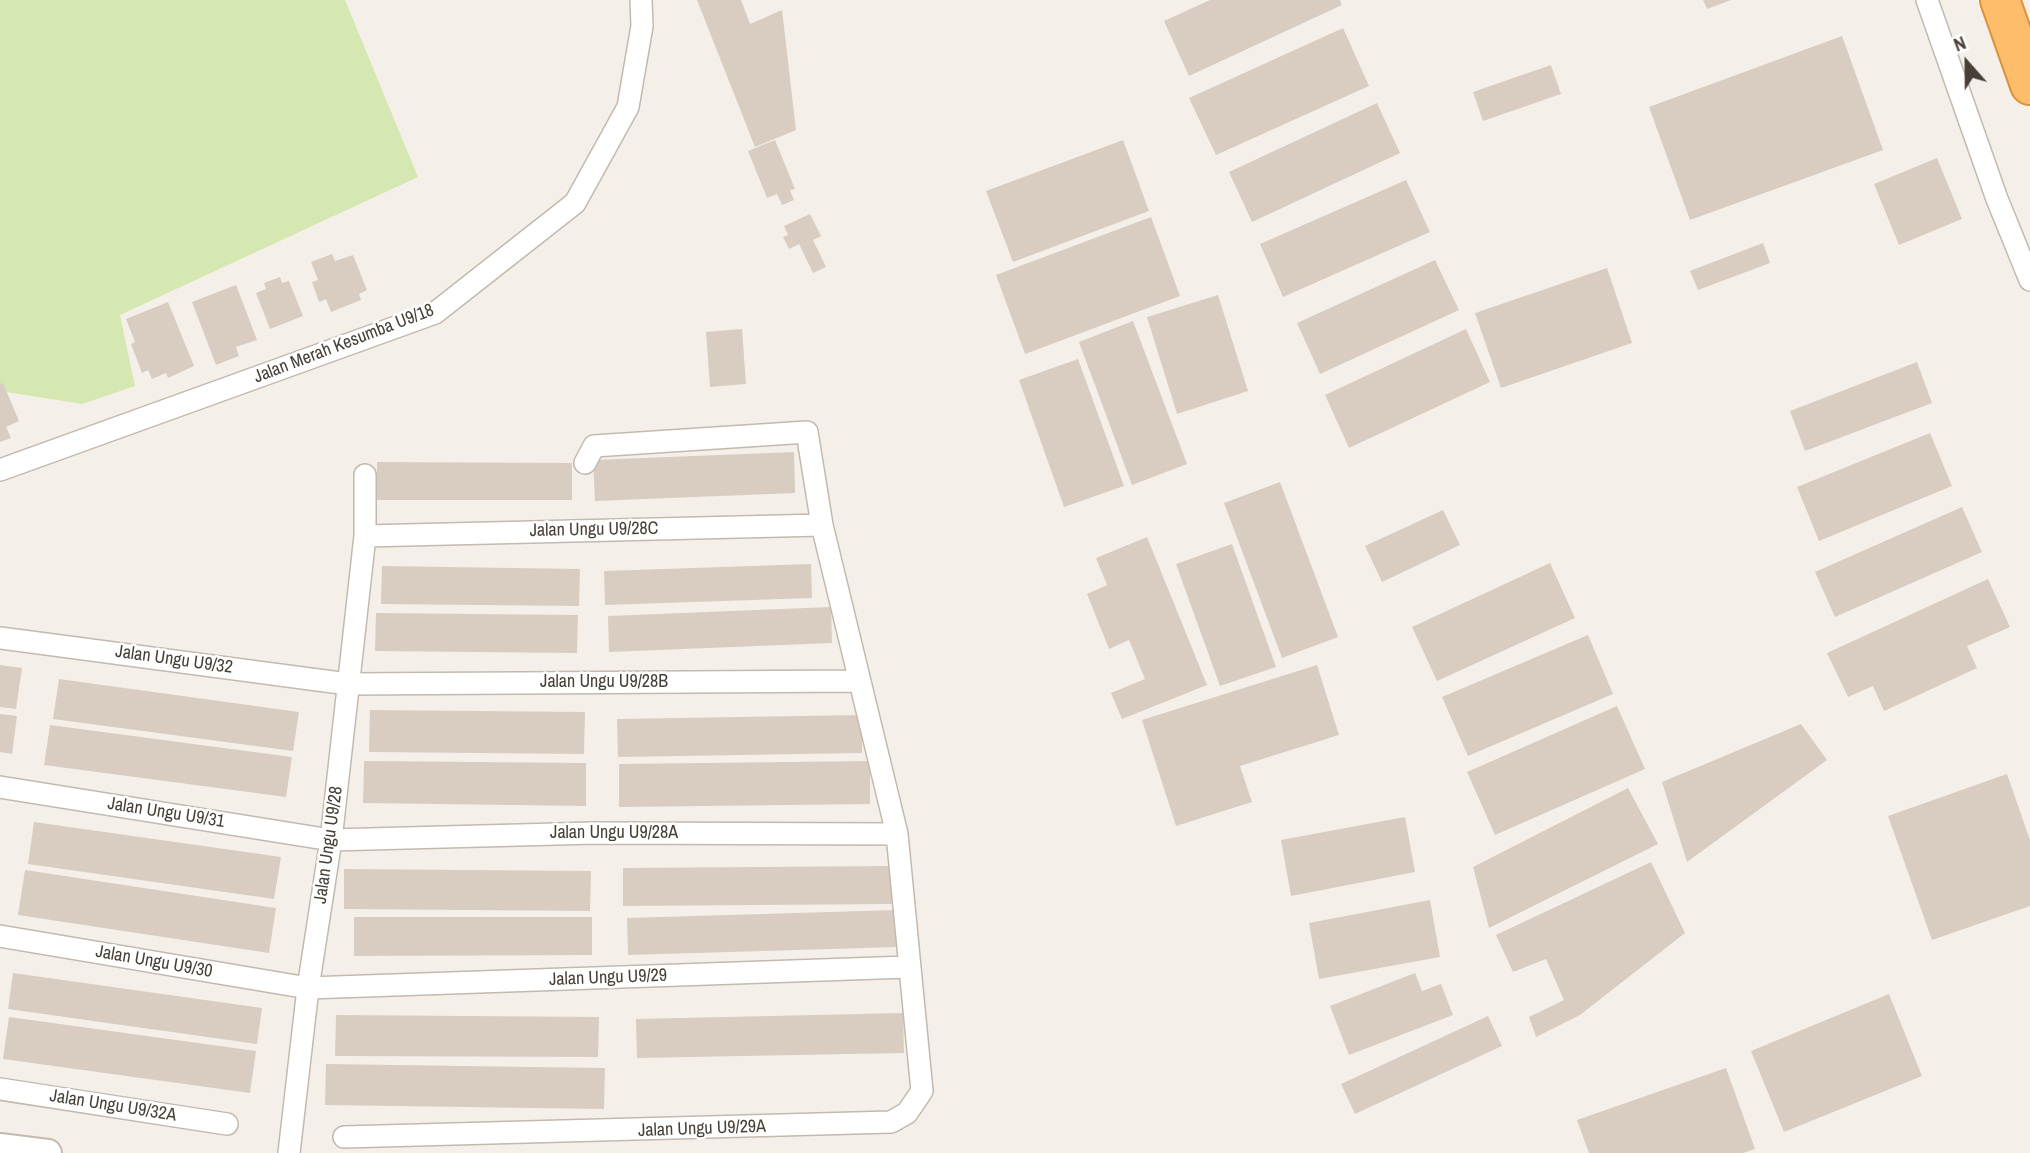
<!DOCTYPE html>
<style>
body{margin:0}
#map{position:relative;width:2030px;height:1153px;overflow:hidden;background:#f4f0e9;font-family:"Archivo Narrow",sans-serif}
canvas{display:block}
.north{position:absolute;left:1932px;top:28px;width:70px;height:70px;-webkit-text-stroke:5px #fff;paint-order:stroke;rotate:339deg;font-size:19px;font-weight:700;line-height:28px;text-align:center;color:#484037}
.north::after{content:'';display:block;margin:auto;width:24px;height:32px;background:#484037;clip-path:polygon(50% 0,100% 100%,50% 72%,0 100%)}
</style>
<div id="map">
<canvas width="2030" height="1153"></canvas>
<div class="north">N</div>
</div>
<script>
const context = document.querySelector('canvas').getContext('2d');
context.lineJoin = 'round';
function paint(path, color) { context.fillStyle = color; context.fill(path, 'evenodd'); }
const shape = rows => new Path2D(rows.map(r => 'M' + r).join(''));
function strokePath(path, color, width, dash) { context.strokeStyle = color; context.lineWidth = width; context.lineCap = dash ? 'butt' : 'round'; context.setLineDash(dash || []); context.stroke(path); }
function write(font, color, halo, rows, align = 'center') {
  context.font = font + ' "Archivo Narrow",sans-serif'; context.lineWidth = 5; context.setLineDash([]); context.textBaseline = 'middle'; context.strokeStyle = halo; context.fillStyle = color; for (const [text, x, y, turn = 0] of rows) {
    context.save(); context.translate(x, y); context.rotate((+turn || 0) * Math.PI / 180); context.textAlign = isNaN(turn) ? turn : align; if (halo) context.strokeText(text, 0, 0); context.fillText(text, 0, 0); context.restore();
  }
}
const green = shape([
 [0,0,345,0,418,177,120,315,135,386,82,404,0,391]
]);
const building = shape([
 [697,0,741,0,750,24,782,10,796,130,755,147],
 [1210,0,1340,0,1342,5,1189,76,1164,21],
 [1703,0,1731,0,1707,9],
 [1343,28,1369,86,1216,155,1189,98],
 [1842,36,1883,150,1690,220,1649,107],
 [1551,65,1561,94,1483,121,1473,92],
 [1377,103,1400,153,1252,222,1229,172],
 [775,140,795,189,790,190,794,200,782,205,777,194,767,198,748,151],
 [1123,140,1149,211,1013,262,986,191],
 [1937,158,1962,219,1899,245,1874,184],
 [1406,180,1430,232,1283,297,1260,244],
 [810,214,821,236,813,240,826,267,813,273,799,244,789,249,783,237,788,235,784,226],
 [1151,217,1180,296,1025,354,996,275],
 [1763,243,1770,263,1698,290,1690,271],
 [332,254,335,261,353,255,367,290,359,294,361,300,331,312,326,299,319,302,312,282,318,280,311,262],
 [1435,260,1459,310,1320,374,1297,323],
 [1607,268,1632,343,1501,388,1475,313],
 [280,277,282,283,289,281,303,316,270,329,256,293,266,289,264,283],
 [236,285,257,340,236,347,239,356,216,365,192,302],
 [1218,295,1248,391,1177,414,1147,317],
 [168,302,194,366,168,378,166,373,152,379,148,370,142,373,131,344,135,342,126,319],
 [1133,321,1187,464,1132,485,1079,342],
 [742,329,746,384,710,387,706,332],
 [1466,329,1490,382,1349,448,1325,395],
 [1078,359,1124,486,1064,507,1019,380],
 [1917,362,1932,403,1805,451,1790,411],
 [3,383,19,421,6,427,11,438,0,442,0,384],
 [1930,433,1952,486,1819,541,1797,487],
 [794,452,795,493,595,501,593,460],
 [377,462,572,463,572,500,377,500],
 [1280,482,1338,637,1282,658,1224,503],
 [1962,507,1982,552,1835,617,1815,572],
 [1443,510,1460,545,1382,582,1365,546],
 [1147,537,1207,685,1122,719,1111,693,1145,679,1129,640,1109,649,1087,594,1107,585,1096,558],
 [1232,544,1276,667,1220,686,1176,564],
 [1550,563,1575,618,1437,681,1412,627],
 [811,564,812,598,605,605,604,571],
 [382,566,580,569,579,606,381,604],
 [1988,579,2010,627,1967,646,1977,668,1884,711,1873,686,1848,697,1827,653],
 [831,607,832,643,609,652,608,616],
 [376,613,578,615,577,653,375,651],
 [1588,635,1613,694,1468,756,1442,697],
 [0,665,22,668,16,709,0,707],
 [1317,665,1339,735,1240,766,1252,802,1176,826,1142,720],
 [59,679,299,712,293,751,53,719],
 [1617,706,1645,769,1495,835,1467,772],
 [370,710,585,712,584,754,369,752],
 [0,714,17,716,12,754,0,752],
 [862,715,862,753,618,757,617,719],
 [1801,724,1827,760,1687,862,1662,782],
 [50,725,292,757,286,797,44,765],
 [364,761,586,763,586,806,363,803],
 [870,761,870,804,619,807,619,764],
 [2007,774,2030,840,2030,906,1932,940,1888,816],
 [1628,788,1658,844,1489,928,1473,867],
 [1405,817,1415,872,1291,896,1281,840],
 [34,822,281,857,274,899,28,864],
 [1651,862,1685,933,1580,1015,1536,1037,1529,1017,1564,1000,1546,959,1513,972,1496,935],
 [891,866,892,904,623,906,623,868],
 [344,869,591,871,590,911,344,909],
 [25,870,276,908,269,953,18,915],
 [1430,900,1440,957,1319,979,1309,923],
 [897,910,898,947,628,955,627,918],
 [354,917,592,917,592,955,354,956],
 [13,973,262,1008,257,1044,8,1009],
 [1415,973,1422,991,1441,984,1453,1015,1349,1055,1330,1006],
 [1889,994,1922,1076,1784,1132,1751,1051],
 [903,1013,904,1053,637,1058,636,1019],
 [336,1015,599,1017,598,1057,335,1056],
 [1488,1016,1502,1046,1355,1114,1341,1084],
 [9,1017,256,1051,250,1093,3,1059],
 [326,1064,605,1068,604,1109,325,1105],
 [1726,1068,1755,1149,1743,1153,1589,1153,1577,1120]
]);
const minor = shape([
 [1927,0,1997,199,2030,280],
 [0,470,435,313,575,203,628,107,642,26,641,0],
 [365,536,822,525],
 [0,638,348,684,859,681],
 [0,787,331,840,594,833,897,834],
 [0,936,308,988,907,967],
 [0,1089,227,1124],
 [344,1137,891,1122,907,1113,922,1091,897,834,822,525,807,432,594,446,585,463],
 [289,1153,308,988,331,840,365,536,365,475]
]);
const tertiary = shape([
 [0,1147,48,1153]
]);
const motorway = shape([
 [2000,0,2030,85]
]);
const streetNames = [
 ["Jalan Merah Kesumba U9/18",344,344,-21],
 ["Jalan Ungu U9/28C",594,530,-1],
 ["Jalan Ungu U9/32",174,660,8],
 ["Jalan Ungu U9/28B",604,682],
 ["Jalan Ungu U9/31",166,813,9],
 ["Jalan Ungu U9/28A",614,833],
 ["Jalan Ungu U9/28",329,845,-82],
 ["Jalan Ungu U9/30",154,962,10],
 ["Jalan Ungu U9/29",608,978,-2],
 ["Jalan Ungu U9/32A",113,1106,9],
 ["Jalan Ungu U9/29A",702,1129,-2]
];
paint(green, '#d5e8b2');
paint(building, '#d9cdc1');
strokePath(minor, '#c3b9ae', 24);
strokePath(tertiary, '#c3b9ae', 30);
strokePath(motorway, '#dc913a', 42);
strokePath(minor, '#fff', 21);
strokePath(tertiary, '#fff', 26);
strokePath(motorway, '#fcbe6b', 38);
write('18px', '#484037', '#fff', streetNames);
</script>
